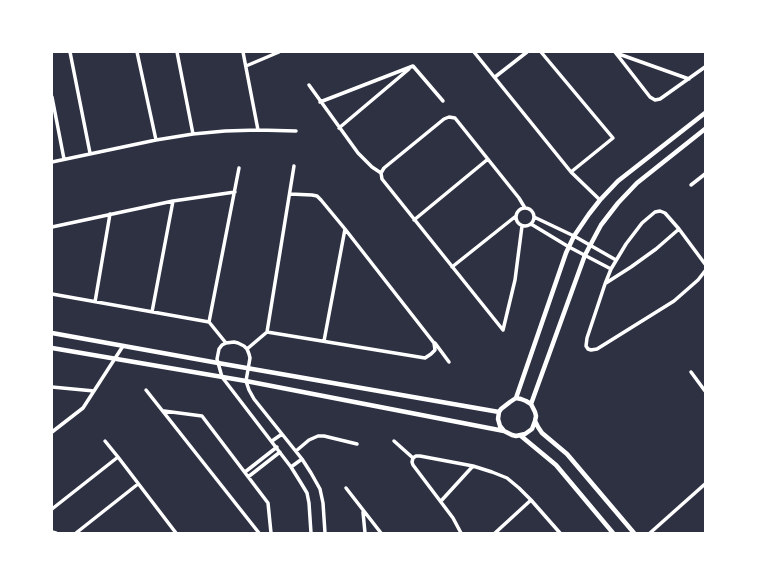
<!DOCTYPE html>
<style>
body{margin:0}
#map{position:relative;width:757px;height:585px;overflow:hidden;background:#2d3142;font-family:Jost,sans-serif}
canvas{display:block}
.frame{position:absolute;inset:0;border:53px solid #fff;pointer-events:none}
</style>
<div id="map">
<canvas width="757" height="585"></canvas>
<div class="frame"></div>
</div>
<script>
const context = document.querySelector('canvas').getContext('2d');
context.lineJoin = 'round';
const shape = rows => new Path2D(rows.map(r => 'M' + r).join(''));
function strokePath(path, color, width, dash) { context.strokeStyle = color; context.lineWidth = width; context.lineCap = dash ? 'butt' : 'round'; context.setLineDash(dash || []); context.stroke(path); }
const minor = shape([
 [70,52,90,153],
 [137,52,156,140],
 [177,52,193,134],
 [243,52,258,130],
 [474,52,571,172,600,200],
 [541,52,613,138,571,172],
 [615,52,650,97,655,100,660,99,705,67],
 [616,53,689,79],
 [246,66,279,52],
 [495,77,527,52],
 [309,85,358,153,372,167,381,173],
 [52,97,64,159],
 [320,102,413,66,443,101],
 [339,128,409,69],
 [52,162,156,140,193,134,225,131,258,130,296,131],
 [691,185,705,174],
 '516 217a9 9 0 1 1 18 0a9 9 0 1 1-18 0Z',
 [534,217,574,236,616,260],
 [414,220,488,159],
 [531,224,569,247,611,269],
 [522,226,515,280,503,330,382,179,381,173,384,168,444,119,449,117,455,118,519,198,525,208],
 [52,227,173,201,235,192],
 [705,264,679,229,665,213,660,211,655,212,642,223,626,244,611,269,605,284,587,338,586,346,588,349,591,350,597,349,674,301,698,280,705,271],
 [452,267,516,216],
 [606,283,631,267,656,249,679,229],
 [52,294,209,322,226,343],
 [95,302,110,214],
 [152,312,173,201],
 [209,322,239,168],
 [267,332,425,358,431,354,435,350,434,343,345,229,321,200,317,196,312,195,290,194],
 [324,341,345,229],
 [226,343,234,342,238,343,244,346,247,349,249,354,250,358,246,381,249,390,254,399,302,459,311,473,320,489,323,503,325,533],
 [226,343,222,345,219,349,217,359,222,377,291,467,301,483,307,493,309,503,311,533],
 [435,343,449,362],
 [247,349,267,332,294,166],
 [691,372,705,391],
 [52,387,94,391],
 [146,390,259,533],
 [164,411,202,416,268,503,271,533],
 [52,432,83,408,123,346],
 [105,441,118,457],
 [272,441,282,434],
 [394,441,413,458,412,462,413,465,453,518,461,533],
 [296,451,309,440,318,436,324,436,357,444],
 [413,458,416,456,420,456,473,466,492,472,507,478,519,488,531,500,560,533],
 [291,467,302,459],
 [245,472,277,447],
 [248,477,280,452],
 [346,488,381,533],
 [441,501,473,466],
 [52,509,118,457,176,533],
 [363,512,365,533],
 [52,532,56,533],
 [76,533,138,484],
 [495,533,531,500],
 [650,533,705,484]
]);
const tertiary = shape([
 [52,333,218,363,499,412],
 [52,348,246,381,504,431],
 [516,398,566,253,574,236,589,214,600,200,618,181,705,113],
 [516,398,521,399,526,401,531,404,535,412,536,416,535,421,532,429,525,434,516,436,512,435,504,431,500,426,498,419,499,412,501,409,510,402,516,398],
 [531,404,585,255,601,225,618,203,637,183,705,129],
 [535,421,538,427,542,433,567,454,634,533],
 [521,436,556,465,613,533]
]);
strokePath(minor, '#fff', 3.5);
strokePath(tertiary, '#fff', 4.5);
</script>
